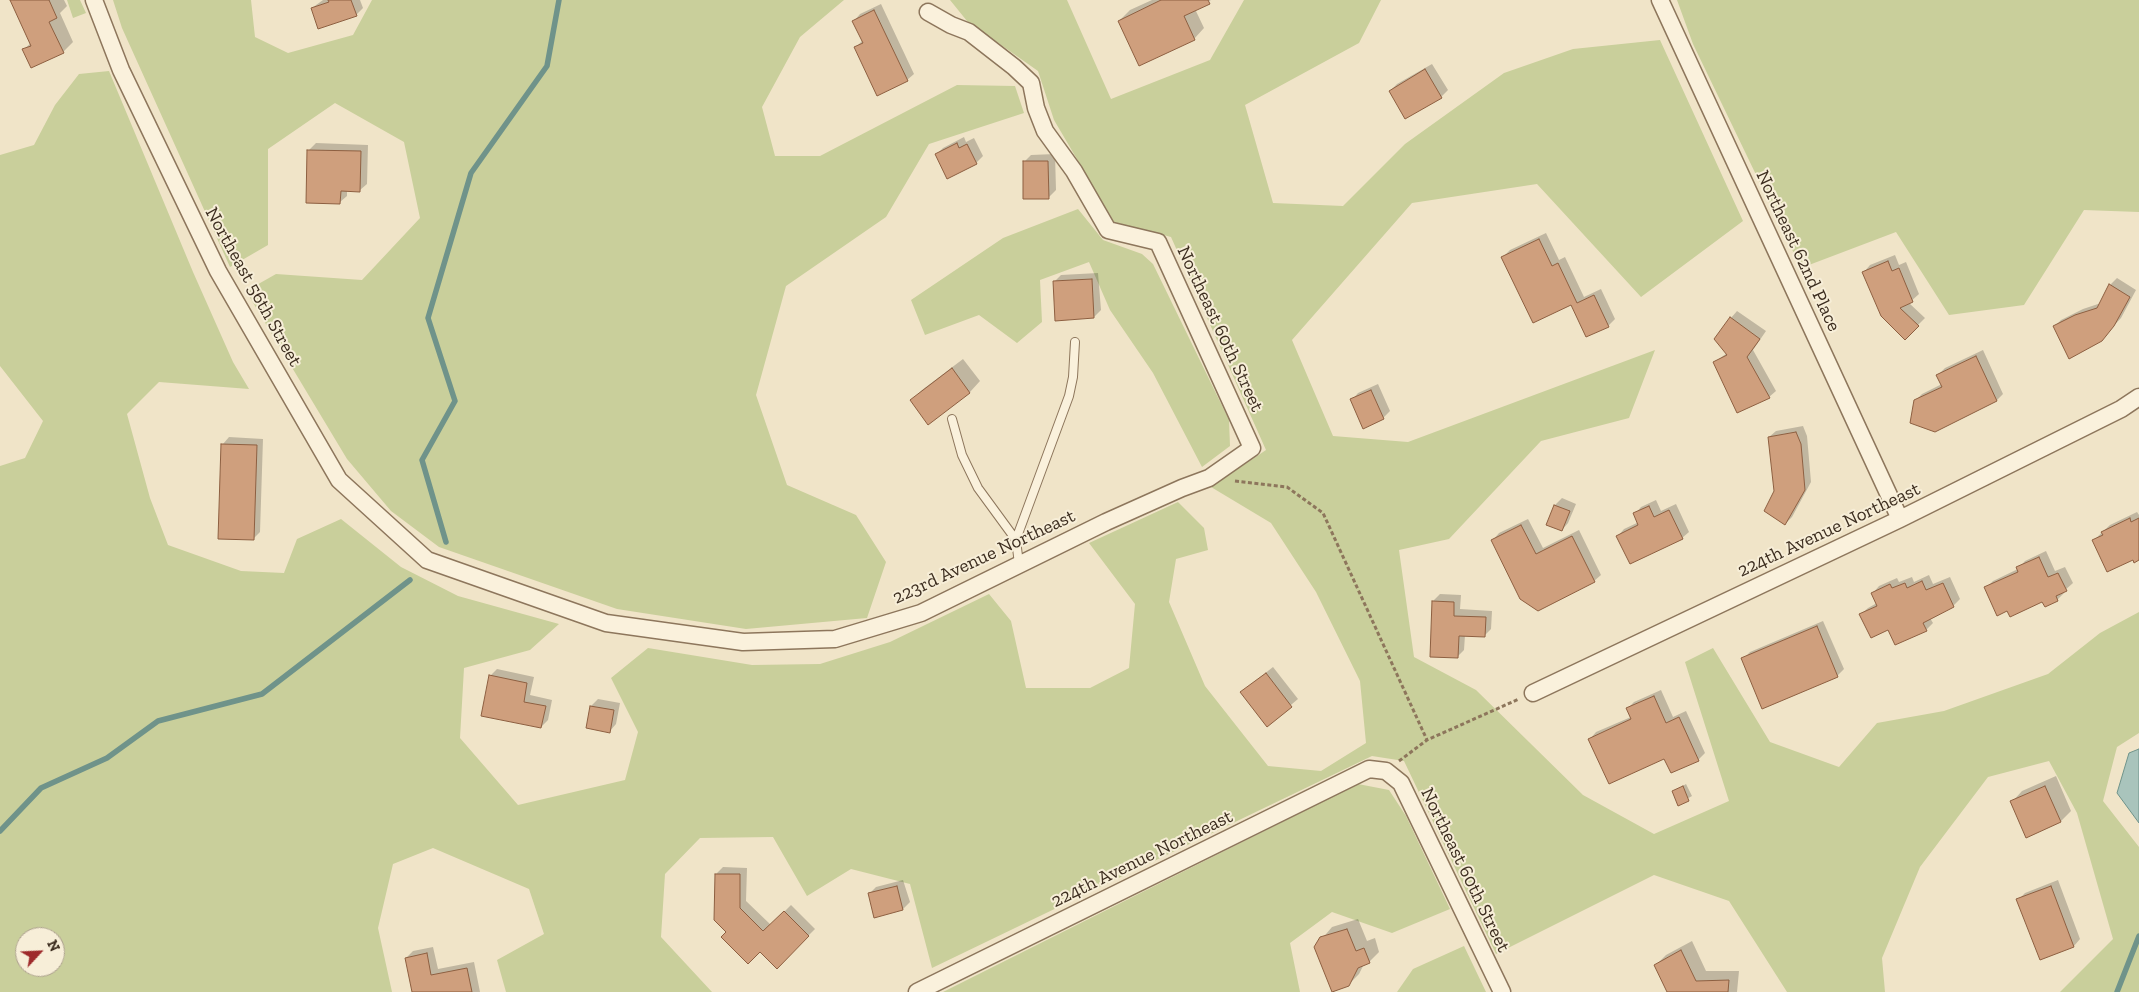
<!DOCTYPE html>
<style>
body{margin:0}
#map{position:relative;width:2139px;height:992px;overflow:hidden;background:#f0e4c8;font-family:"Zilla Slab",serif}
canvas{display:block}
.north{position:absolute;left:15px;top:927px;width:50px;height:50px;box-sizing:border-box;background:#f7eed8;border:1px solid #ada18e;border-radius:50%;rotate:65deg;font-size:14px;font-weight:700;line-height:20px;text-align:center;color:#3d2e20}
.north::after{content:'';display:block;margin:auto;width:18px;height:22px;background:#9e2a2b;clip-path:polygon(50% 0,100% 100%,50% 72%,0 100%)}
</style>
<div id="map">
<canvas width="2139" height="992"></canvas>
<div class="north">N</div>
</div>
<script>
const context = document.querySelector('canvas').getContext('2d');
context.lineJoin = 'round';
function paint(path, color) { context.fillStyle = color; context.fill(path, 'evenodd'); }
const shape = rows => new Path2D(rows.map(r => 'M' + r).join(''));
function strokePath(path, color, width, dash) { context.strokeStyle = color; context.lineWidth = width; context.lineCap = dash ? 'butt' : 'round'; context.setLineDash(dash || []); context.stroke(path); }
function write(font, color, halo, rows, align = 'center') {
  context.font = font + ' "Zilla Slab",serif'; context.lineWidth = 4; context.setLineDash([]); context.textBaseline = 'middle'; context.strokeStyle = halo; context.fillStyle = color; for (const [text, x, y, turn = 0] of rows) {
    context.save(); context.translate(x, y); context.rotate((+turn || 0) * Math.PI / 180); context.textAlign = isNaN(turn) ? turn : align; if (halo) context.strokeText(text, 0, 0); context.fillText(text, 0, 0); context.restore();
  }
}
const green = shape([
 [67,0,80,0,86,13,73,18],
 [113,0,251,0,255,37,288,53,353,35,372,0,844,0,800,37,762,107,775,156,820,156,957,85,1015,86,1024,113,929,144,886,217,786,286,756,395,787,485,856,515,886,562,867,618,746,629,617,609,439,547,391,511,347,459,246,291,276,274,362,280,420,218,404,142,335,103,268,149,268,245,230,267,122,28],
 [950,0,1067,0,1111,99,1210,60,1244,0,1381,0,1359,43,1245,105,1273,203,1343,206,1405,144,1504,73,1573,49,1660,40,1743,221,1641,297,1537,184,1412,203,1292,340,1333,436,1408,442,1655,350,1629,418,1541,441,1449,539,1399,550,1414,657,1476,690,1583,795,1654,834,1729,801,1685,662,1713,648,1770,742,1839,767,1877,723,1944,711,2048,674,2100,633,2139,612,2139,733,2117,747,2103,801,2139,847,2139,992,2060,992,2113,939,2077,813,2049,761,1988,777,1920,867,1882,958,1885,992,1787,992,1729,901,1654,875,1496,954,1404,761,1372,756,932,968,910,884,851,869,807,896,773,837,700,838,665,874,661,937,712,992,506,992,497,960,544,934,529,889,433,848,393,864,378,928,392,992,0,992,0,466,25,458,43,421,0,366,0,155,34,145,55,105,79,74,109,71,193,272,233,362,249,389,159,382,127,414,150,498,168,545,241,571,284,573,297,539,341,519,401,567,458,596,559,624,530,650,464,668,460,738,518,805,625,780,638,732,611,678,648,648,752,665,820,664,890,642,989,594,1011,621,1026,688,1090,688,1129,668,1135,604,1089,543,1178,502,1204,528,1208,550,1176,559,1169,602,1205,686,1268,766,1321,771,1366,743,1360,681,1316,592,1271,523,1211,487,1266,450,1171,237,1114,222,1054,120,1038,71,967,21],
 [25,937,55,937,55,967,25,967],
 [1677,0,2139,0,2139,212,2084,210,2024,305,1949,315,1896,232,1801,268,1693,44],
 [1078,209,1103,240,1142,254,1153,264,1229,420,1230,446,1202,467,1153,373,1110,310,1089,262,1040,280,1042,322,1017,343,979,315,925,335,911,300,1003,238],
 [1358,784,1389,790,1406,816,1450,909,1392,933,1332,912,1290,943,1300,992,943,992],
 [1464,946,1486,992,1397,992,1413,969]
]);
const water = shape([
 [2139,749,2139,823,2117,793,2129,753,2139,749]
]);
const shadow = shape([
 [11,0,64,0,67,6,60,13,73,42,63,52,23,50,31,43],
 [323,0,360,0,363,8,356,15,312,8],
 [1152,0,1211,0,1195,9,1204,28,1194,39,1119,21,1130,10],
 [881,4,914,74,907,80,856,47,863,40,854,21,860,14],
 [1432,64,1448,90,1441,97,1390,91,1397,84],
 [964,137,966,142,974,138,983,156,976,163,936,155,943,148],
 [316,143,368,145,367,184,360,190,347,190,347,196,340,202,309,150],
 [1055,154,1056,190,1049,197,1024,162,1031,155],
 [1546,233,1559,260,1565,257,1584,297,1601,289,1615,319,1608,326,1503,257,1510,250],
 [1895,255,1899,265,1906,262,1919,294,1909,303,1925,318,1905,338,1864,272,1870,265],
 [1098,273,1101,310,1094,317,1054,282,1061,275],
 [2117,278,2136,290,2121,318,2101,340,2054,327,2061,320,2083,309,2101,303,2110,285],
 [1737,311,1766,331,1753,350,1776,391,1769,397,1715,362,1727,353,1731,318],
 [1983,350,2003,394,1997,400,1915,401,1922,394,1942,384,1938,375,1945,368],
 [963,359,980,381,970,392,928,423,912,400,922,390],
 [1378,384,1390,411,1383,418,1352,400,1358,393],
 [1803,426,1807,436,1811,482,1792,517,1785,524,1775,492,1769,437,1776,431],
 [229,437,263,439,260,532,253,539,223,444],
 [1562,498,1576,504,1568,523,1562,530,1547,524,1555,505],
 [1656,500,1661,511,1676,504,1689,532,1682,538,1618,536,1624,529,1639,522,1635,514,1641,507],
 [2137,512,2139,515,2139,559,2133,558,2094,540,2110,525],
 [1528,519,1543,548,1579,530,1601,575,1594,581,1493,540,1499,533],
 [2046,551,2055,571,2065,567,2073,583,2064,591,2064,593,2058,599,2045,605,2043,600,2008,610,1986,588,1993,581,2018,569,2025,561],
 [1929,575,1933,584,1950,577,1960,599,1953,606,1930,618,1933,623,1926,630,1889,629,1861,614,1868,608,1877,603,1873,593,1879,586,1897,578,1899,582,1912,577,1914,582],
 [1440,594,1461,595,1460,609,1492,611,1491,629,1484,636,1465,635,1464,650,1457,657,1433,601],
 [1823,621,1844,669,1837,676,1743,659,1750,652],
 [1273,667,1298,699,1267,725,1249,686],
 [497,669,534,677,530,695,552,700,548,720,541,727,490,676],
 [1661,690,1673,717,1686,711,1705,753,1698,760,1665,758,1590,739,1596,732,1631,717,1627,709,1634,702],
 [598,699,620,703,616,724,610,731,591,706],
 [2056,776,2071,811,2061,821,2027,836,2012,802,2022,791],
 [1686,784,1692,796,1678,804,1673,792],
 [723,867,747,868,746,901,771,925,791,905,815,929,777,967,760,950,728,932,716,874],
 [903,880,910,902,903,909,875,916,869,894,876,887],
 [2058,880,2080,939,2074,946,2041,958,2018,900,2025,893],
 [1358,919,1367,941,1375,938,1379,952,1369,962,1364,964,1359,974,1348,985,1333,992,1315,947,1332,927],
 [1692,941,1706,971,1739,971,1737,992,1669,992,1655,966,1666,955],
 [433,947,438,969,474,962,480,992,413,992,406,958,413,951]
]);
const stream = shape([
 [446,542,422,460,455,401,428,318,471,173,547,66,559,0],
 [0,831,41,788,107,758,158,721,262,694,410,580],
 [2117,992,2139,936]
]);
const building = shape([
 [10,0,49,0,57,18,49,22,64,53,31,68,22,49,31,46,10,0],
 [328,0,351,0,357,16,318,29,311,8,329,2,328,0],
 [1161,0,1208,0,1210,4,1184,16,1195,40,1139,66,1118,21,1161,0],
 [874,10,908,81,877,96,854,47,863,43,852,21,874,10],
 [1425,69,1442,98,1405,119,1389,91,1425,69],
 [957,143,959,148,967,144,977,164,947,179,935,154,957,143],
 [307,150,361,151,360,192,341,191,340,204,306,203,307,150],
 [1023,161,1048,161,1049,199,1023,199,1023,161],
 [1539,239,1552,266,1558,263,1577,303,1594,295,1609,327,1586,337,1571,305,1533,323,1501,257,1539,239],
 [1888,261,1892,271,1899,268,1913,302,1900,308,1919,326,1905,340,1881,316,1862,272,1888,261],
 [1092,279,1094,318,1055,321,1053,281,1092,279],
 [2109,284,2130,297,2114,326,2102,341,2069,359,2053,326,2075,315,2097,308,2109,284],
 [1730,317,1760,339,1747,357,1770,398,1737,413,1713,362,1727,355,1714,339,1730,317],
 [1976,356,1997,401,1935,432,1910,423,1914,400,1942,387,1936,375,1976,356],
 [952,368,970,393,928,425,910,400,952,368],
 [1371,390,1384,419,1363,429,1350,399,1371,390],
 [1796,432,1801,444,1805,490,1785,525,1764,511,1774,491,1768,437,1796,432],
 [221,444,257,445,254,540,218,539,221,444],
 [1554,505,1570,511,1562,531,1546,525,1554,505],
 [1649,506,1654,517,1669,510,1683,539,1630,564,1616,536,1638,525,1633,513,1649,506],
 [2130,518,2131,522,2139,518,2139,560,2134,563,2133,560,2107,572,2092,540,2103,535,2101,532,2130,518],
 [1521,525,1536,554,1572,536,1595,582,1538,611,1520,599,1491,540,1521,525],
 [2039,557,2048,577,2058,573,2067,591,2056,596,2058,601,2045,607,2042,602,2010,617,2007,611,1997,616,1984,587,2018,572,2016,567,2039,557],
 [1922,581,1926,590,1943,583,1954,607,1923,623,1927,631,1895,645,1888,630,1871,638,1859,614,1877,606,1871,593,1890,584,1892,588,1905,583,1907,588,1922,581],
 [1432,601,1454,602,1454,616,1486,617,1485,637,1459,636,1458,658,1430,657,1432,601],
 [1817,626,1838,677,1762,709,1741,658,1817,626],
 [1266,673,1292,707,1267,727,1240,692,1266,673],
 [489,675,527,683,524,702,546,706,541,728,481,716,489,675],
 [1654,696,1666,723,1679,717,1699,761,1671,773,1664,759,1609,784,1588,739,1631,719,1626,708,1654,696],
 [590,706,614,710,610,733,586,728,590,706],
 [1683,786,1689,801,1678,806,1672,791,1683,786],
 [2045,786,2061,822,2026,838,2010,801,2045,786],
 [715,874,740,874,740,908,763,931,784,911,809,936,777,969,760,952,748,964,721,937,726,932,714,920,715,874],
 [897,886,903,910,874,918,868,893,897,886],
 [2051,886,2074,947,2040,960,2016,899,2051,886],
 [1347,929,1356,951,1364,948,1370,963,1358,968,1349,986,1332,992,1314,947,1320,937,1347,929],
 [1681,950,1696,981,1729,980,1728,992,1667,992,1654,965,1681,950],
 [427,953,431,975,467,968,472,992,412,992,405,958,427,953]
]);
const path = shape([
 [1235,481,1287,487,1323,513,1427,740],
 [1399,761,1427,740,1519,699]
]);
const service = shape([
 [952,419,962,455,978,488,1016,540],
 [1019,564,1016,540,1018,534,1069,396,1073,377,1075,342]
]);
const minor = shape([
 [94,0,121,70,218,271,339,480,427,560,606,623,743,642,835,639,921,613,1106,522,1182,488,1209,478,1252,448,1158,242,1108,230,1074,171,1045,131,1036,108,1031,83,1014,67,969,32,951,25,928,12],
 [1660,0,1900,519],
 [1533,693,1900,519,2121,409,2139,397],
 [917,992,1369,769,1386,771,1401,783,1502,992]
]);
const streetNames = [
 ["Northeast 62nd Place",1798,251,65],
 ["Northeast 56th Street",253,287,61],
 ["Northeast 60th Street",1220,329,65],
 ["224th Avenue Northeast",1829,530,-25],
 ["223rd Avenue Northeast",984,557,-25],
 ["224th Avenue Northeast",1142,859,-26],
 ["Northeast 60th Street",1465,870,64]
];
paint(green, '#c9cf9b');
paint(water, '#a9c4bc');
strokePath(water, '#6f938a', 1);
paint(shadow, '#0003');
strokePath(stream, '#6f938a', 5.5);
paint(building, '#cf9f7d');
strokePath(building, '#8d5f41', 1);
strokePath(service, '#8d765c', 10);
strokePath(minor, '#8d765c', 19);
strokePath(path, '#8d765c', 3, [4, 2.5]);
strokePath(service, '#faf1dc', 8);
strokePath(minor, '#faf1dc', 16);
write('19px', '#3d2e20', '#f7eed8', streetNames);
</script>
